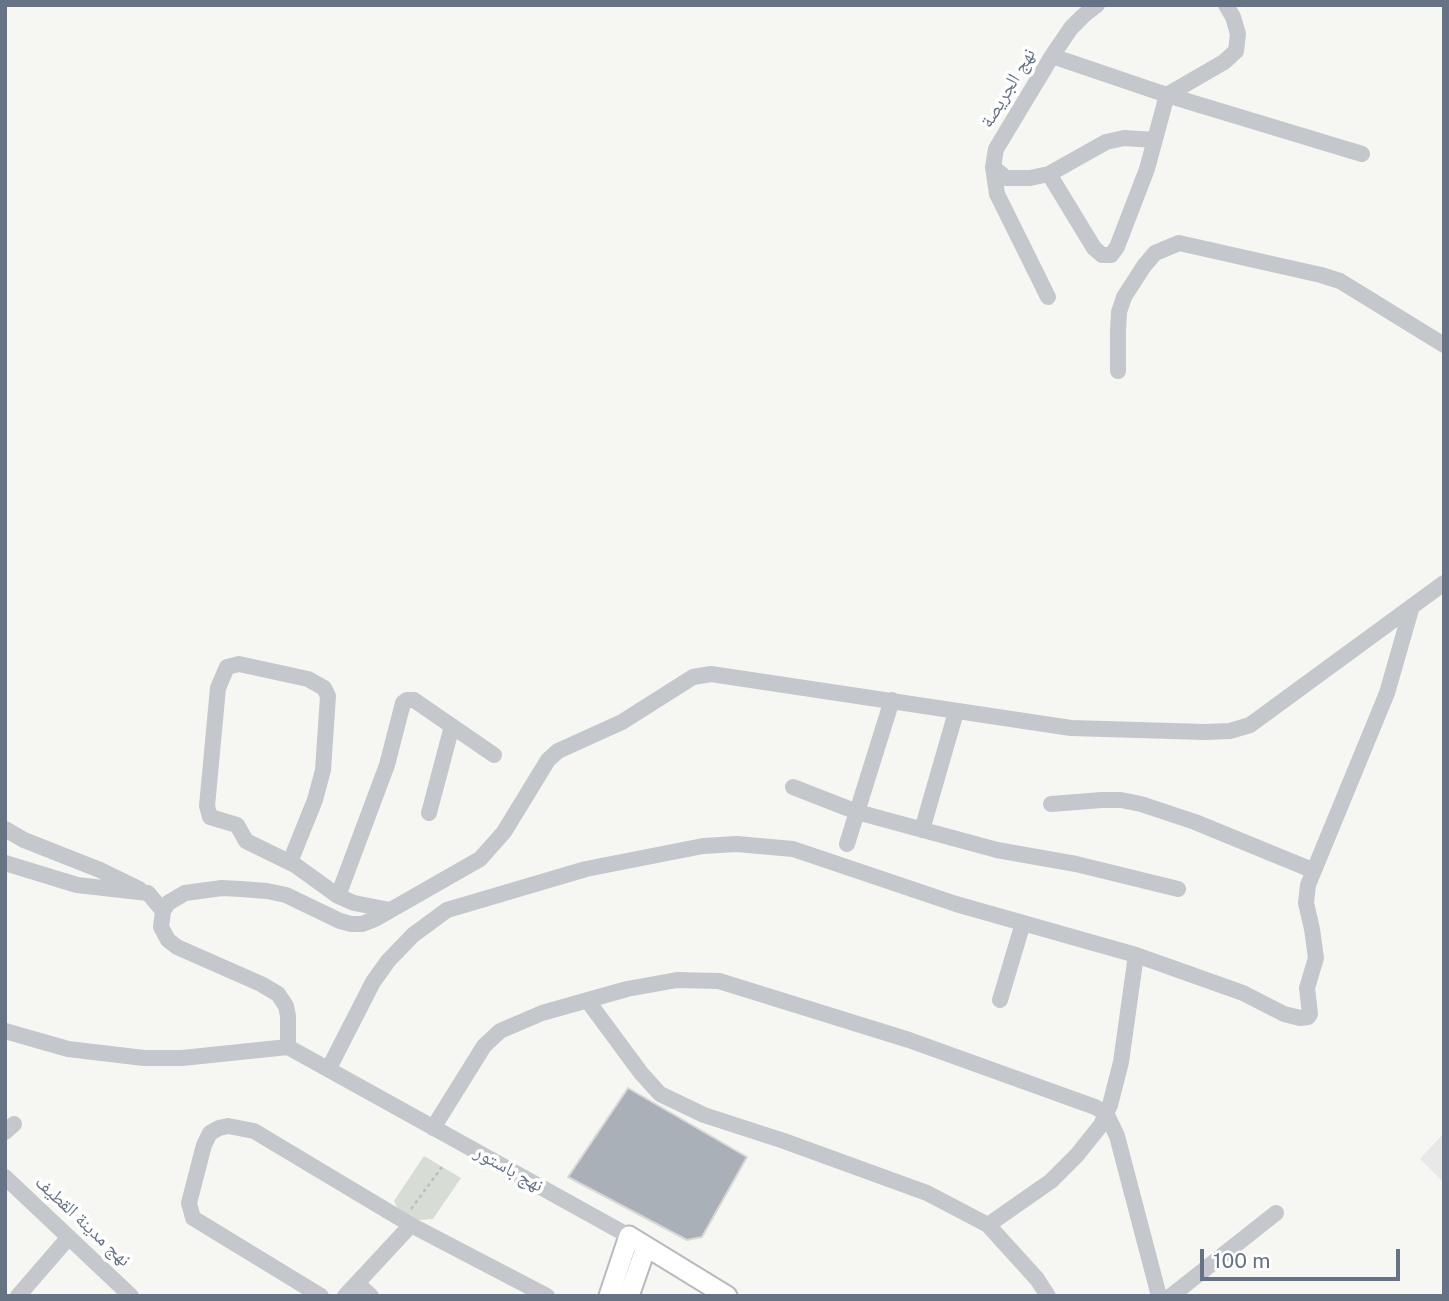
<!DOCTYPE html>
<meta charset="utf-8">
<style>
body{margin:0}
#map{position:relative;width:1449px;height:1301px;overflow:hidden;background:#f6f7f3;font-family:"Public Sans",sans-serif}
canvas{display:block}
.frame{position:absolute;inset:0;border:7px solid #667384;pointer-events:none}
.scale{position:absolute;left:1200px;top:1249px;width:200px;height:32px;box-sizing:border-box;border:4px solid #667384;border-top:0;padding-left:9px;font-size:21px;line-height:24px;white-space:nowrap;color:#667384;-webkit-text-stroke:5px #fff;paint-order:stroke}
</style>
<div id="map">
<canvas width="1449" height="1301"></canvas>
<div class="frame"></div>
<div class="scale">100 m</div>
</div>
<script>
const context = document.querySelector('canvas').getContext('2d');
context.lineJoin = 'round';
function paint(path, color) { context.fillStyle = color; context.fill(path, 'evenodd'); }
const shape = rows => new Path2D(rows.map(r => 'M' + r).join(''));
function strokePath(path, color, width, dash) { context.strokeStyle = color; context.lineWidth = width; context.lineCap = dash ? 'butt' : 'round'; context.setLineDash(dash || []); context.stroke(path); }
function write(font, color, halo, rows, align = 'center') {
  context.font = font + ' "Public Sans","Noto Naskh Arabic",sans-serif'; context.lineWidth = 7; context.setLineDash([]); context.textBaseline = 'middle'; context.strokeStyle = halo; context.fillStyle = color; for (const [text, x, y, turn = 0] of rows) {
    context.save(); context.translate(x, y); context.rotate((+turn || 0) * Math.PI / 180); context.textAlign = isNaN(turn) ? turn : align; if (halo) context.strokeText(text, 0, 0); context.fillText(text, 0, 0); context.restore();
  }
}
const built = shape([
 [1444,1133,1444,1183,1420,1159]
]);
const green = shape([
 [424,1156,461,1178,433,1219,404,1221,394,1201]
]);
const building = shape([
 [628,1088,747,1157,702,1237,687,1240,568,1177,628,1088]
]);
const path = shape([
 [411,1209,442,1167]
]);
const minor = shape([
 [1097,5,1084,15,1071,28,1052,56,996,149,993,167,1006,178,1030,178,1049,174,1094,248,1102,255,1111,255,1117,247,1147,169,1167,95,1362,154],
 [1052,56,1167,95,1224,62,1236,51,1238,34,1233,17,1226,5],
 [993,167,997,194,1048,297],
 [1049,174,1106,142,1124,138,1155,140],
 [1118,371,1118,331,1119,312,1124,297,1144,266,1155,253,1179,243,1321,275,1340,281,1444,345],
 [793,787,857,812,997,850,1076,864,1178,889],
 [1051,804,1102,800,1121,800,1141,804,1195,822,1312,870],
 [429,813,452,726],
 [5,829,24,840,100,870,139,889],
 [922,830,956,712],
 [847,844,892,700],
 [290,862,315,800,323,770,328,696,324,688,308,679,239,664,227,667,218,688,207,806,210,817,237,825,246,841,295,865,338,896,354,903,390,910],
 [5,863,77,885,148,893,163,911],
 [338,896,387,765,403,703,407,700,414,700,494,755],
 [587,1000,641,1073,660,1094,704,1115,784,1141,927,1193,988,1225,1037,1279,1048,1296],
 [1000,1000,1023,923],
 [5,1031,68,1049,144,1058,182,1058,288,1047],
 [288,1047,288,1016,286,1006,278,994,261,984,177,947,168,940,161,927,163,911,168,903,185,893,222,888,241,889,267,891,286,895,340,921,351,924,362,924,375,919,480,859,504,832,548,760,558,751,622,722,693,677,711,674,1071,728,1205,732,1230,731,1250,725,1444,583],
 [288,1047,629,1236],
 [329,1068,373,982,388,961,413,935,447,910,586,869,703,846,737,844,793,849,956,904,1136,955,1243,993,1284,1014,1300,1018,1308,1017,1310,1014,1307,988,1316,958,1312,929,1306,903,1308,885,1387,693,1412,606],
 [433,1128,484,1046,500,1031,542,1013,627,989,677,980,719,981,909,1040,1095,1107,1106,1113,1117,1136,1159,1296],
 [5,1132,14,1124],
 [5,1177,131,1296],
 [988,1225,1051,1181,1077,1155,1101,1125,1110,1105,1121,1062,1136,955],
 [357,1283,371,1296],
 [18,1296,69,1237],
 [321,1296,193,1218,189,1203,204,1145,210,1133,219,1128,228,1126,254,1131,411,1225,547,1296],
 [345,1296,411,1225],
 [1171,1296,1276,1213]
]);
const major = shape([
 [609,1296,629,1236,727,1296],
 [629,1296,646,1247]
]);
const streetNames = [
 ["نهج الجريصة",1008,88,-59],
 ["نهج باستور",509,1169,29],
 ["نهج مدينة القطيف",83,1221,43]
];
paint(built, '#e7e8e7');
paint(green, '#d7ddd4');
paint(building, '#aab0b8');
strokePath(building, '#d8d8d6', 2);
strokePath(major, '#b7babf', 23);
strokePath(path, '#bcbec0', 2.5, [3.5, 3.5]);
strokePath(minor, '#c4c7cb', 16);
strokePath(major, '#fff', 19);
write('19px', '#667384', '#fff', streetNames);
</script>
